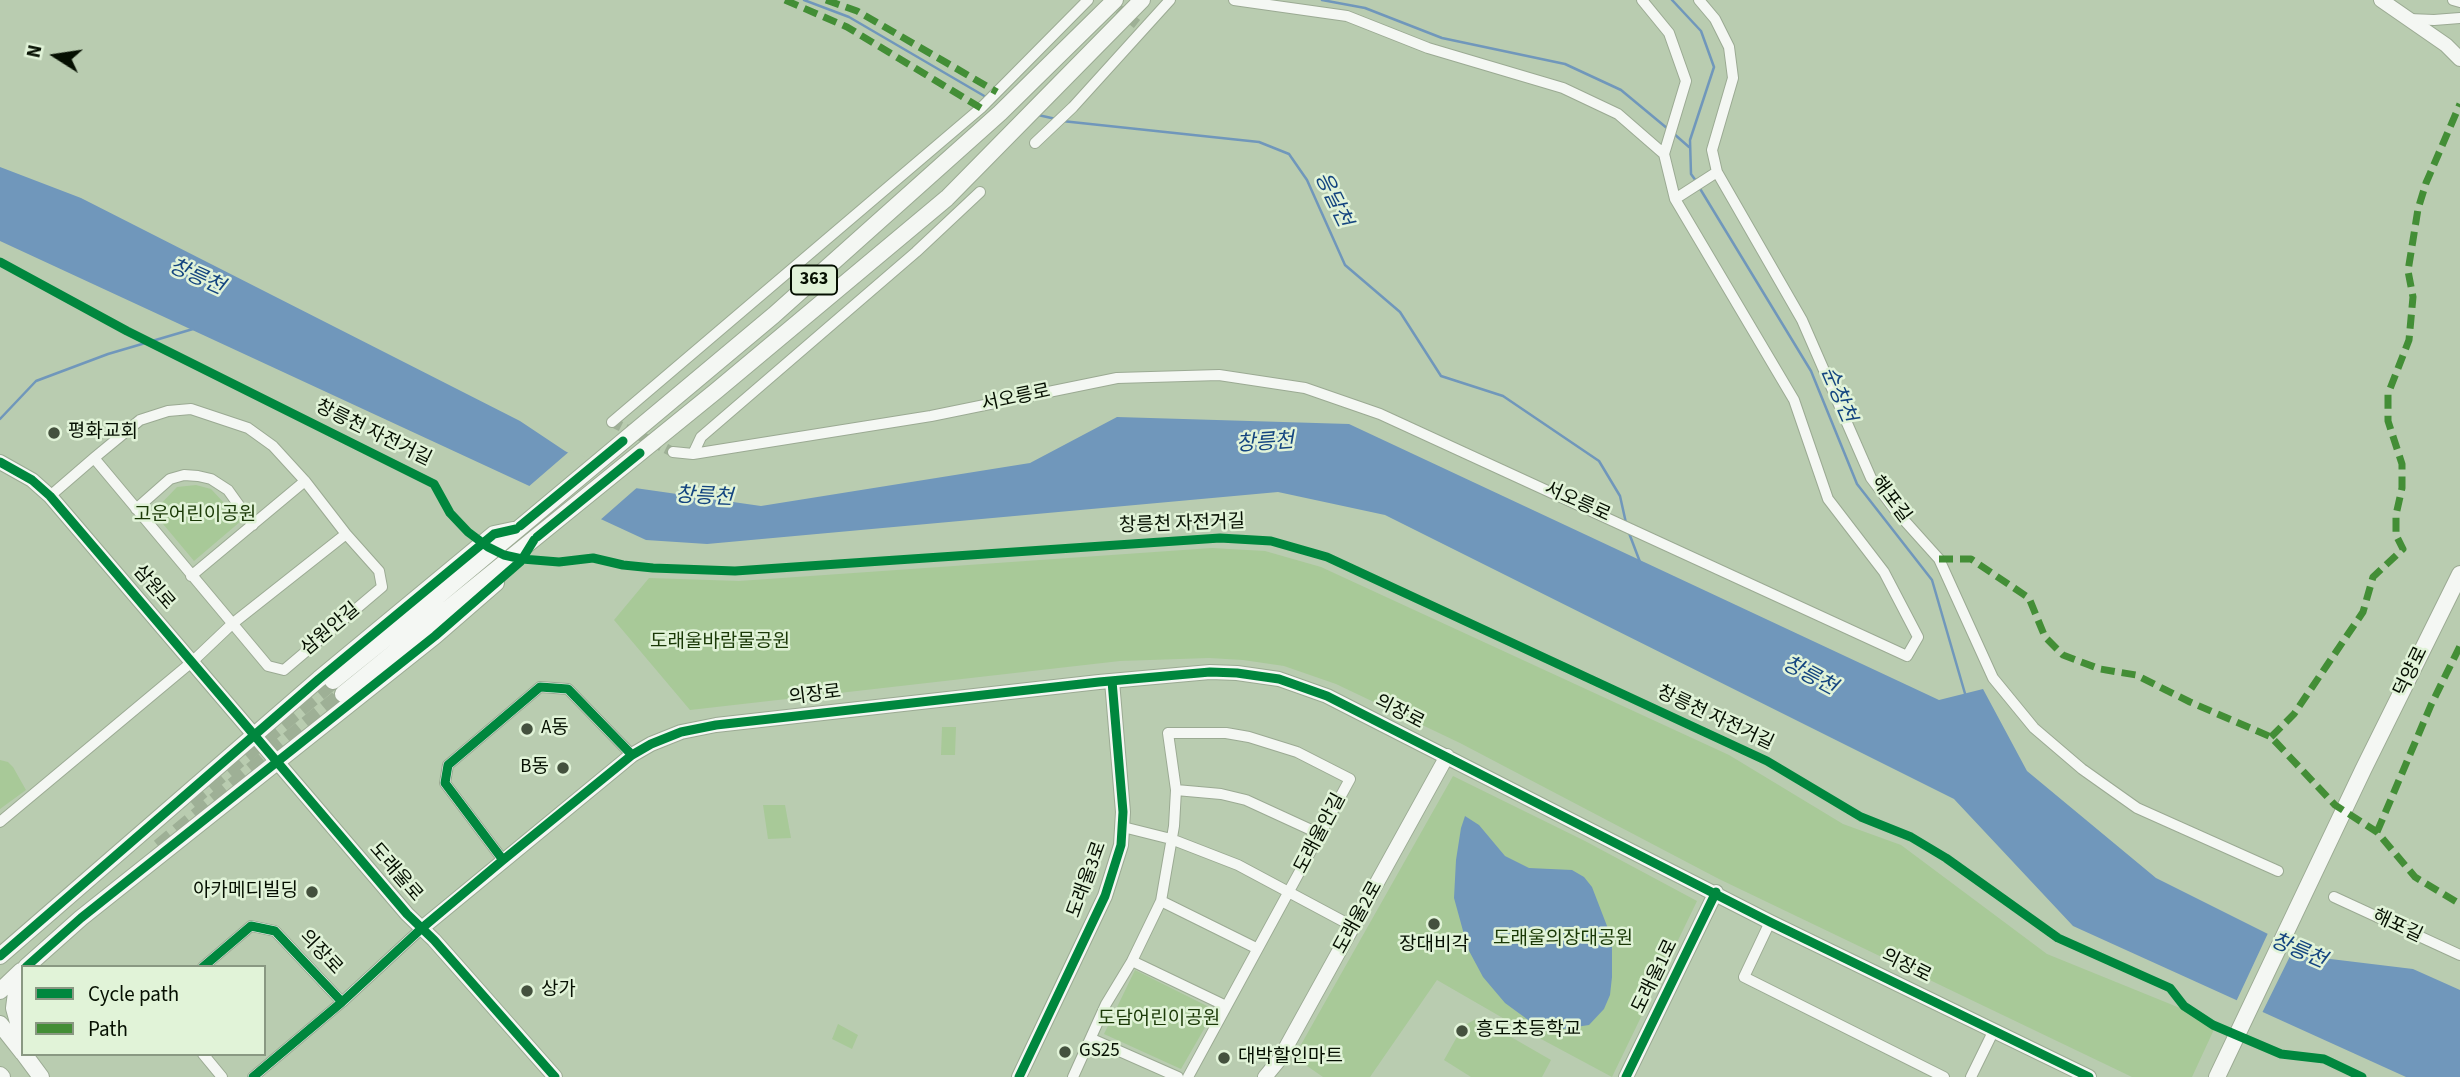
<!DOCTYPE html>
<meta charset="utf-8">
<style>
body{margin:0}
#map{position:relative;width:2460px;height:1077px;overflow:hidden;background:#b9ccb0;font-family:"Source Sans 3",sans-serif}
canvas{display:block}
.legend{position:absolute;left:21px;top:965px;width:245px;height:91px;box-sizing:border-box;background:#e1f3d8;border:2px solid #899882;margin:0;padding:9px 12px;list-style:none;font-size:21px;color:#050f01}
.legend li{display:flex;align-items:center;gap:14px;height:35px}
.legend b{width:35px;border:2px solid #899882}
.north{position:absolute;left:21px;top:21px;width:70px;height:70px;-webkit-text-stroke:5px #e1f3d8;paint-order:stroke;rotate:282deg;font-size:19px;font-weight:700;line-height:28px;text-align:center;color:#050f01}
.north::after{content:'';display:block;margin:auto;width:24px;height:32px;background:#050f01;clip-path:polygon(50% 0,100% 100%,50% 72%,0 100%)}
</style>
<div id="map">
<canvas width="2460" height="1077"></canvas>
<ul class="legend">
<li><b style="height:9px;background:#00873e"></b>Cycle path</li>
<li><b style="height:9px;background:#438e36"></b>Path</li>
</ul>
<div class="north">N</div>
</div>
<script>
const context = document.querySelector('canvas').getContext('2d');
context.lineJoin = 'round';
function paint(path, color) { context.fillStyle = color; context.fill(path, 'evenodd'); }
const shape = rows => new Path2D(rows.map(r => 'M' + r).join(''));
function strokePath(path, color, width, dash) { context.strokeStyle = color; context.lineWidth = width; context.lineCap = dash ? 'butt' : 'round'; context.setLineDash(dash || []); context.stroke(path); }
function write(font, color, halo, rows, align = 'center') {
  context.font = font + ' "Source Sans 3","Noto Sans KR",sans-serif'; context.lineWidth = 5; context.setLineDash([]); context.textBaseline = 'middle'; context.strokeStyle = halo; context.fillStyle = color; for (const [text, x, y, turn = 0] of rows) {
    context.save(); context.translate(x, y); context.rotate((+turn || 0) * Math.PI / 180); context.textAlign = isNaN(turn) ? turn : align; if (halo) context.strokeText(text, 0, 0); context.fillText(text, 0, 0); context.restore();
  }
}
const green = shape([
 [196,485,211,489,241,521,194,561,153,512,177,487],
 [1212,548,1265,551,1321,567,1729,755,1843,824,1901,845,2047,954,2217,1023,2192,1077,2132,1077,1719,879,1460,743,1336,684,1284,666,1243,660,1209,658,1120,661,690,710,614,620,649,578,739,581],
 [942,727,956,727,955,755,941,755],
 [0,760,8,762,13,767,26,790,0,809],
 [1453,776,1585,841,1697,901,1612,1077,1515,1025,1437,980,1370,1077,1323,1077,1294,1057],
 [763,805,785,805,791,838,768,839],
 [1135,970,1215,1010,1181,1069,1104,1034],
 [1478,1018,1551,1060,1542,1077,1471,1077,1444,1060,1463,1026],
 [838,1024,858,1035,852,1049,832,1039]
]);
const water = shape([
 [0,167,81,198,520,421,565,451,635,488,761,506,1030,463,1117,417,1349,424,1939,700,1983,689,2027,771,2156,878,2314,957,2413,969,2460,990,2460,1077,2406,1077,2073,926,1954,799,1385,515,1278,492,707,544,646,540,0,241],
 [1465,816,1479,825,1505,856,1529,868,1572,870,1584,877,1592,887,1612,939,1612,977,1610,995,1604,1009,1589,1025,1563,1029,1531,1022,1505,1003,1483,977,1468,949,1454,898,1456,860,1461,828]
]);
const pier = shape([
 [571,450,636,484,640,485,599,521,527,488],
 [2269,931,2296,944,2261,1015,2235,1004]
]);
const stream = shape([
 [804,0,849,17,986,97],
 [1322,0,1365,8,1442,38,1565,64,1621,90,1668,129],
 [1672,0,1701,31,1714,67,1690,140,1691,174,1696,181],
 [1038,115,1056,119],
 [1062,121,1259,142,1289,154,1307,180,1345,265,1400,312,1441,376,1503,396,1599,461,1620,496,1626,523],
 [1673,133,1689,147],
 [1699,187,1811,371,1857,484,1932,580,1966,697],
 [0,419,36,381,108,354,193,329],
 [1629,533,1640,562]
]);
const streetTunnel = shape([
 [1107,0,1137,24],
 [612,422,673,452]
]);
const primaryTunnel = shape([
 [190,801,333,681],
 [159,847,343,694]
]);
const street = shape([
 [1234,0,1347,16,1428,48,1563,88,1618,114,1664,154],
 [1699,0,1715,19,1729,47,1733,78,1712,150,1717,172,1802,320,1871,478,1895,510,1939,559,1993,678,2034,728,2082,769,2137,808,2278,871],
 [2453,0,2460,2],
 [2409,19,2434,20,2460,18],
 [1035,143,1073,107,1170,0],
 [1675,199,1717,172],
 [612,422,981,108,1088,0],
 [673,452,693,454,931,416,1117,378,1219,375,1305,388,1380,414,1907,656,1918,637,1884,572,1828,499,1794,400,1675,199,1664,154,1686,81,1669,33,1642,0],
 [693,454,701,437,916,252,980,192],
 [50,496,94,458,140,420,168,411,191,409,248,428,273,446,305,481,346,534,379,571,382,587,284,670,268,666,94,458],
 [136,509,170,479,184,475,198,476,211,479,228,490,253,525],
 [191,576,305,481],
 [1176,790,1221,794,1246,800,1320,834],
 [0,822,193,661,232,624,346,534],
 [1123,827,1171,839,1238,865,1354,927],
 [503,860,445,783,448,765,540,687,568,689,632,755],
 [2334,897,2460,955],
 [1161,901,1256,948],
 [1770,922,1744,977,1944,1077],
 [1132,961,1226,1006],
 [203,967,251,926,275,931,342,1002],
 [1092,1039,1178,1077],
 [203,1054,222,1077],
 [253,1077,342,1002,422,928],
 [1073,1077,1106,1004,1132,961,1161,901,1174,826,1176,790,1168,733,1226,733,1249,737,1297,752,1350,779,1188,1077],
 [1971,1077,1994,1030]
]);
const secondary = shape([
 [2381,0,2446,45,2460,59],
 [0,462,32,480,50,496,407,914,434,940,555,1077],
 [422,928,632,755,651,744,681,732,716,725,1099,682,1210,672,1237,673,1279,679,1327,696,1770,922,2089,1077],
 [1019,1077,1105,896,1121,845,1123,812,1112,681],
 [1265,1077,1279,1060,1447,756],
 [1626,1077,1716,892]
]);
const primary = shape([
 [333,681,425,607,774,315,1000,113,1115,0],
 [343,694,716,391,947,198,1142,0],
 [0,956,319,679,494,534,513,530],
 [26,967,81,918,435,636,496,583],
 [23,970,17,985,14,1008,23,1040],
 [0,991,21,971],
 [0,1024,23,1053],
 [24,1054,41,1077],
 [0,1075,2,1077],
 [2217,1077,2363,770,2460,574]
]);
const quiet = shape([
 [785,0,847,27,981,108],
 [826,0,857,11,997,92],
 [1939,559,1971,559,2029,598,2045,637,2063,655,2100,669,2136,675,2190,702,2271,737,2335,805,2377,832,2415,877,2460,904],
 [2271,737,2294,714,2363,612,2373,577,2403,549,2396,535,2396,515,2402,488,2402,464,2388,421,2388,394,2409,340,2413,297,2408,271,2418,209,2426,183,2460,104],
 [2377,832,2431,705,2460,646]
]);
const cycleway = shape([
 [0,262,127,331,434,484,450,513,468,532,488,547,504,555,522,559,559,562,593,558,623,565,653,568,735,571,1220,538,1271,541,1327,557,1767,761,1861,817,1911,837,1946,858,2058,938,2170,988,2184,1006,2213,1025,2281,1054,2324,1059,2362,1077],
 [0,462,32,480,50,496,407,914,434,940,555,1077],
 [520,526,623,441],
 [537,537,640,453],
 [503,860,445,783,448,765,540,687,568,689,632,755],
 [0,956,319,679,494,534,516,529],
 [26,967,81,918,435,636,521,561,534,540],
 [203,967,251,926,275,931,342,1002],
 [253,1077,342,1002,422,928,503,860,632,755,651,744,681,732,716,725,1099,682,1210,672,1237,673,1279,679,1327,696,1770,922,2089,1077],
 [1019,1077,1105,896,1121,845,1123,812,1112,681],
 [1626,1077,1716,892]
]);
const markers = [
 [54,433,7,"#44513e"],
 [527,729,7,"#44513e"],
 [563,768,7,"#44513e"],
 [312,892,7,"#44513e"],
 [1434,924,7,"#44513e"],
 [527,991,7,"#44513e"],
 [1462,1031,7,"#44513e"],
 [1065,1052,7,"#44513e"],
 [1224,1058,7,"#44513e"]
];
const shields = [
 [814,280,46]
];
const shieldNames = [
 ["363",814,280]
];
const streetNames = [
 ["서오릉로",1016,399,-12],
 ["창릉천 자전거길",373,434,26],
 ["해포길",1890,500,53],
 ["서오릉로",1577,503,24],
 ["창릉천 자전거길",1182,525,-2],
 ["삼원로",153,588,49],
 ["삼원안길",331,630,-40],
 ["덕양로",2412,672,-64],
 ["의장로",815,696,-7],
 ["의장로",1399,713,27],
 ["창릉천 자전거길",1715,719,25],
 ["도래울안길",1321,834,-62],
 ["도래울로",395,873,49],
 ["도래울3로",1088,880,-70],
 ["도래울2로",1359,918,-61],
 ["해포길",2397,927,25],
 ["의장로",320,953,47],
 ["의장로",1906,967,26],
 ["도래울1로",1656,977,-64]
];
const poiNames = [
 ["평화교회",68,433],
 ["A동",541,729],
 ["B동",549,768,"right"],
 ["아카메디빌딩",298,892,"right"],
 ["장대비각",1434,946,"center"],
 ["상가",541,991],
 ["흥도초등학교",1476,1031],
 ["GS25",1079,1052],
 ["대박할인마트",1238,1058]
];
const parkNames = [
 ["고운어린이공원",195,516],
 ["도래울바람물공원",720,643],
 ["도래울의장대공원",1563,940],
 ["도담어린이공원",1159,1020]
];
const waterNames = [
 ["응달천",1332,200,64],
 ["창릉천",196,278,24],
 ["순창천",1837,395,67],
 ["창릉천",1265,444,-4],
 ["창릉천",704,498,3],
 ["창릉천",1809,677,28],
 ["창릉천",2298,952,23]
];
paint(green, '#a8c998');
paint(water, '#7097bb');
paint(pier, '#b9ccb0');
strokePath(stream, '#7097bb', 2.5);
strokePath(streetTunnel, '#9eb096', 10, [10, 5]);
strokePath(primaryTunnel, '#9eb096', 16, [16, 8]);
strokePath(street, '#9baa93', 12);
strokePath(secondary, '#9baa93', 16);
strokePath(primary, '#9baa93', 18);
strokePath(street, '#f4f7f3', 10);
strokePath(secondary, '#f4f7f3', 14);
strokePath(primary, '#f4f7f3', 16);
strokePath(quiet, '#438e36', 7, [14, 7]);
strokePath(cycleway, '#00873e', 9);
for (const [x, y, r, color] of markers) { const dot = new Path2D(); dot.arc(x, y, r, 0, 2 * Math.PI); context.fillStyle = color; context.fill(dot); strokePath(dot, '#e1f3d8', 2.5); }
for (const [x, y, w] of shields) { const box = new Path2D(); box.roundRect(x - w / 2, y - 14.5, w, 29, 5); context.fillStyle = '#e1f3d8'; context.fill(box); strokePath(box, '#050f01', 2); }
write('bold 18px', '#050f01', null, shieldNames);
write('19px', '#050f01', '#e1f3d8', streetNames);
write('19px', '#050f01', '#e1f3d8', poiNames, 'left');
write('19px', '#1a3906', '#e1f3d8', parkNames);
write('italic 21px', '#13447f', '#e1f3d8', waterNames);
</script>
